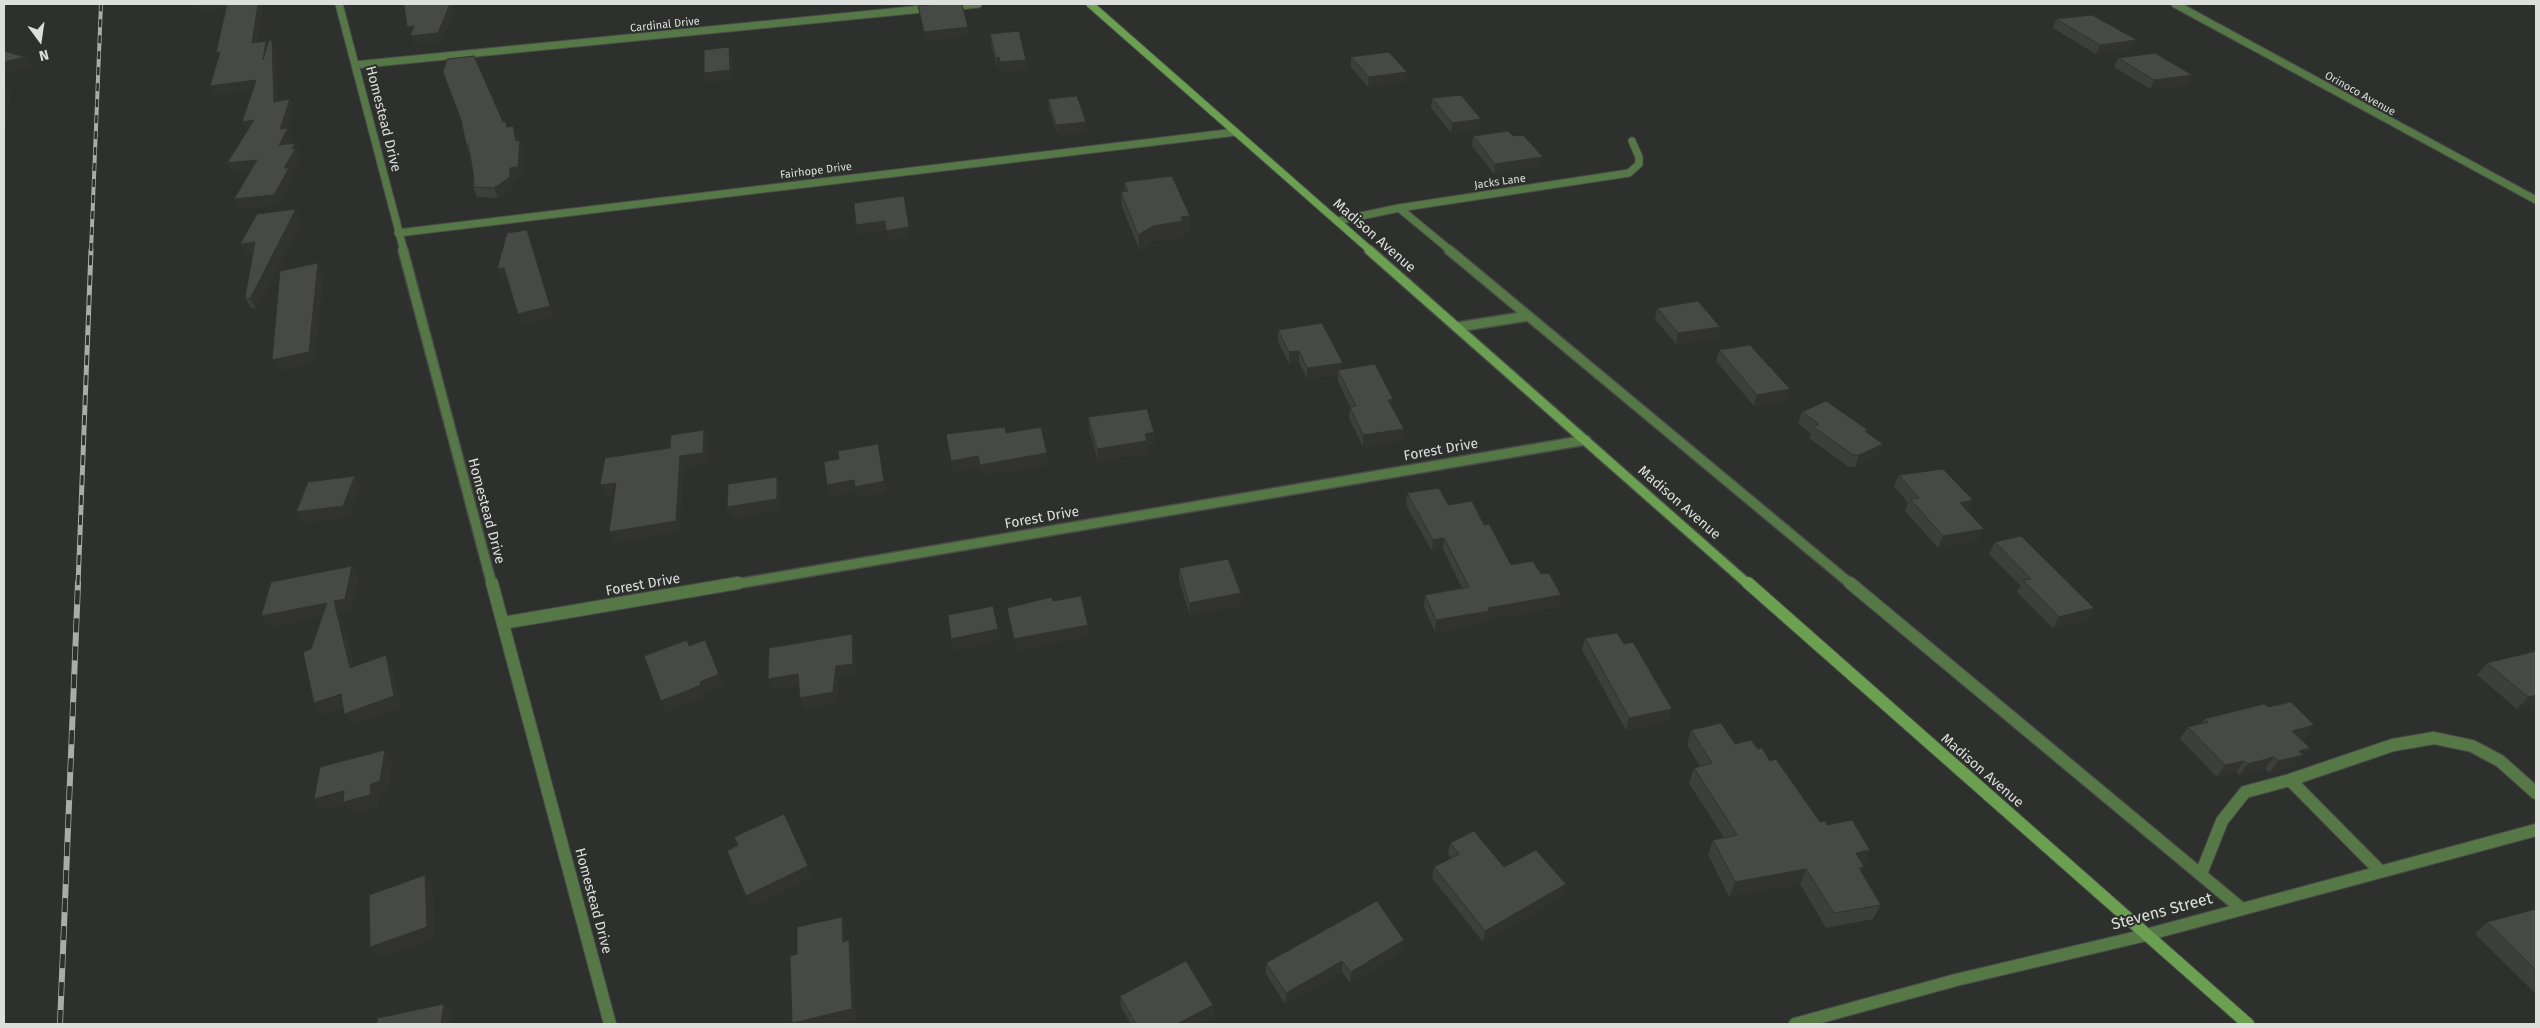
<!DOCTYPE html>
<style>
body{margin:0}
#map{position:relative;width:2540px;height:1028px;overflow:hidden;background:#2d302c;font-family:"Fira Sans",sans-serif}
canvas{display:block}
.frame{position:absolute;inset:0;border:5px solid #dddfdd;pointer-events:none}
.north{position:absolute;left:15px;top:15px;width:50px;height:50px;-webkit-text-stroke:4px #2d302c;paint-order:stroke;rotate:166deg;font-size:14px;font-weight:700;line-height:20px;text-align:center;color:#dddfdd}
.north::after{content:'';display:block;margin:auto;width:18px;height:22px;background:#dddfdd;clip-path:polygon(50% 0,100% 100%,50% 72%,0 100%)}
</style>
<div id="map">
<canvas width="2540" height="1028"></canvas>
<div class="frame"></div>
<div class="north">N</div>
</div>
<script>
const context = document.querySelector('canvas').getContext('2d');
context.lineJoin = 'round';
const shape = rows => new Path2D(rows.map(r => 'M' + r).join(''));
function strokePath(path, color, width, dash) { context.strokeStyle = color; context.lineWidth = width; context.lineCap = dash ? 'butt' : 'round'; context.setLineDash(dash || []); context.stroke(path); }
function paint(path, color) { context.fillStyle = color; context.fill(path, 'evenodd'); }
function write(font, color, halo, rows, align = 'center') {
  context.font = font + ' "Fira Sans",sans-serif'; context.lineWidth = 4; context.setLineDash([]); context.textBaseline = 'middle'; context.strokeStyle = halo; context.fillStyle = color; for (const [text, x, y, turn = 0] of rows) {
    context.save(); context.translate(x, y); context.rotate((+turn || 0) * Math.PI / 180); context.textAlign = isNaN(turn) ? turn : align; if (halo) context.strokeText(text, 0, 0); context.fillText(text, 0, 0); context.restore();
  }
}
const lane = shape([
 [2290,780,2380,871],
 [2201,874,2222,821,2245,792,2290,780,2393,745,2434,738,2472,746,2500,761,2536,793]
]);
const streetFar2 = shape([
 [339,4,404,251],
 [2175,4,2536,200],
 [949,7,978,4],
 [355,65,932,8],
 [1399,208,1451,251],
 [1337,221,1399,208,1629,173,1639,164,1639,157,1632,141],
 [398,233,1236,132]
]);
const streetFar1 = shape([
 [403,250,492,585],
 [1449,250,1852,585],
 [1458,327,1528,316],
 [730,585,1586,440]
]);
const street = shape([
 [492,583,610,1024],
 [1850,583,2242,909],
 [503,623,738,583],
 [1795,1024,1956,980,2146,935,2536,830]
]);
const secondaryFar2 = shape([
 [1090,4,1371,251]
]);
const secondaryFar1 = shape([
 [1369,250,1749,585]
]);
const secondary = shape([
 [1748,583,2248,1024]
]);
const railFar2 = shape([
 [91,251,101,4]
]);
const railFar1 = shape([
 [78,585,91,250]
]);
const rail = shape([
 [60,1024,78,583]
]);
const wall = shape([
 [2056,19,2133,49,2096,54,2053,28],
 [990,34,1026,60,1027,69,1001,72,1000,67,997,67,991,44],
 [1351,57,1407,81,1368,87,1351,67],
 [2118,58,2192,75,2188,85,2150,89,2114,67],
 [1432,98,1480,129,1451,133,1431,108],
 [1048,99,1086,122,1087,132,1058,135,1049,109],
 [513,126,518,141,520,140,524,150,522,177,514,178,514,187,498,198,477,197,473,187,474,178,469,153,466,144,507,127],
 [1473,136,1541,167,1494,174,1472,146],
 [1124,182,1191,231,1183,233,1184,237,1154,241,1140,251,1122,207,1121,192,1125,192],
 [302,220,256,309,251,308,245,297,253,253,246,254,240,244],
 [1657,308,1720,327,1717,338,1676,344,1655,319],
 [1278,330,1342,370,1393,408,1404,429,1403,440,1363,447,1349,418,1350,407,1338,381,1338,375,1307,379,1299,362,1289,364,1278,341],
 [1719,350,1787,401,1754,406,1716,361],
 [1802,412,1867,433,1879,455,1855,467,1849,467,1809,438,1811,433,1798,424],
 [1088,417,1155,443,1148,445,1148,453,1098,461,1089,428],
 [1899,475,1968,512,1978,540,1938,548,1905,511,1908,503,1894,486],
 [1407,493,1448,505,1484,525,1511,565,1559,607,1488,619,1488,622,1435,632,1424,607,1425,595,1462,588,1443,549,1432,551,1406,505],
 [1995,542,2088,620,2053,628,2017,592,2021,586,1989,554],
 [1179,568,1242,605,1190,615,1179,580],
 [1585,638,1624,644,1672,709,1669,721,1626,730,1582,650],
 [2536,651,2536,704,2517,709,2477,675,2487,663],
 [2268,707,2314,725,2305,737,2300,738,2310,748,2294,766,2269,773,2265,769,2239,775,2236,772,2217,777,2180,739,2188,727,2201,724,2204,719],
 [1691,730,1735,744,1758,749,1770,761,1820,822,1827,825,1870,850,1863,865,1861,872,1881,905,1873,919,1826,928,1800,884,1729,897,1708,854,1713,840,1724,838,1689,783,1694,768,1700,766,1687,745],
 [1450,843,1504,867,1566,884,1563,896,1483,942,1432,878,1434,867,1451,858,1448,854],
 [2536,909,2536,994,2475,934,2487,922],
 [1403,951,1350,983,1342,972,1285,1004,1266,974,1266,963],
 [1120,996,1213,1005,1214,1016,1198,1024,1131,1024,1121,1007]
]);
const shadedWall = shape([
 [197,4,230,4,232,8,202,12],
 [258,4,262,4,262,16,256,53,252,43],
 [450,4,453,4,455,10,442,42,414,45,407,27],
 [968,27,969,36,925,41,924,32],
 [2137,40,2133,49,2096,54,2100,45],
 [266,41,270,50,263,60],
 [272,41,276,50,279,111,274,102],
 [729,47,732,56,732,80,707,83,704,73],
 [25,57,31,66,4,74,4,62],
 [999,57,1000,67,997,67,996,58],
 [1026,60,1027,69,1001,72,1000,62],
 [1407,72,1407,81,1368,87,1369,77],
 [2192,75,2188,85,2150,89,2154,80],
 [256,80,261,89,215,96,210,86],
 [5,84,11,94,4,140,4,90],
 [290,99,294,109,288,129,293,138,284,155,279,145,280,129],
 [1481,119,1480,129,1451,133,1452,123],
 [254,120,247,131,242,122],
 [1086,122,1087,132,1058,135,1056,125],
 [513,126,517,136,520,148,520,140,524,150,522,177,514,178,514,187,498,198,494,188,516,141],
 [295,143,300,153,299,155,301,158,292,174,294,178,280,205,240,209,234,199,292,149],
 [1543,157,1541,167,1494,174,1495,164],
 [257,160,262,170,232,173,227,163],
 [904,196,911,238,889,241,887,231,858,235,856,225],
 [296,209,302,220,256,309,250,299],
 [1190,216,1191,231,1183,233,1184,237,1154,241,1140,251,1138,235,1153,226,1181,217],
 [527,230,531,241,554,317,523,325,518,314],
 [255,242,260,252,246,254,240,244],
 [318,263,324,274,315,363,279,371,272,360],
 [504,268,509,279,502,280,497,269],
 [1720,327,1717,338,1676,344,1678,333],
 [1299,351,1299,362,1289,364,1289,352],
 [1343,363,1342,374,1338,370,1338,375,1307,379,1307,368],
 [1790,389,1787,401,1754,406,1757,395],
 [1393,399,1393,410,1388,400],
 [1404,429,1403,440,1363,447,1363,435],
 [704,430,708,441,707,464,684,468,680,532,614,543,609,532],
 [1154,432,1155,443,1148,445,1148,453,1098,461,1097,449,1145,434],
 [878,444,887,492,858,498,856,492,830,497,827,485,854,480],
 [1883,444,1879,455,1855,467,1859,455],
 [1047,453,1049,465,982,476,980,465],
 [978,456,980,468,953,472,951,461],
 [355,476,361,487,350,517,303,524,296,512],
 [777,477,780,488,780,511,731,519,727,507],
 [616,483,621,494,605,497,600,485],
 [1973,500,1968,512,1960,503],
 [1984,529,1978,540,1938,548,1943,536],
 [1444,538,1443,549,1432,551,1433,540],
 [352,566,359,578,352,610,341,612,358,679,350,668,334,601],
 [1241,593,1242,605,1190,615,1189,603],
 [1561,595,1559,607,1488,619,1488,622,1435,632,1436,620,1488,608],
 [327,603,334,614,269,628,261,616],
 [2094,608,2088,620,2053,628,2059,617],
 [1088,625,1090,636,1016,651,1014,639],
 [998,629,1000,641,954,651,951,639],
 [852,634,855,645,856,675,839,678,837,704,804,709,800,698,836,666],
 [386,655,393,667,401,708,352,725,344,714],
 [719,674,724,686,704,694,706,697,666,713,661,701,700,682],
 [798,674,802,685,773,691,768,679],
 [341,694,349,705,322,715,314,703],
 [2536,695,2536,704,2517,709,2528,697],
 [1672,709,1669,721,1626,730,1629,718],
 [2314,725,2305,737,2284,742,2292,731],
 [2310,748,2294,766,2269,773,2278,761,2299,751],
 [385,750,392,762,388,793,379,795,378,807,352,813,345,805,323,811,314,799,371,784],
 [2274,757,2265,769,2239,775,2248,764],
 [2244,761,2236,772,2217,777,2225,765],
 [1870,850,1863,865,1856,853],
 [808,866,812,878,751,908,746,896],
 [1806,869,1800,884,1729,897,1735,882],
 [425,875,433,887,435,938,379,958,370,947],
 [1566,884,1563,896,1483,942,1485,931],
 [842,917,846,928,847,953,843,942],
 [849,940,853,952,856,1020,838,1024,792,1024,792,1023],
 [1404,940,1403,951,1350,983,1351,972],
 [1342,961,1342,972,1285,1004,1286,993],
 [444,1004,453,1015,451,1024,441,1024],
 [1213,1005,1214,1016,1198,1024,1177,1024]
]);
const building = shape([
 [227,4,258,4,252,43,266,41,263,60,269,40,272,41,274,102,290,99,280,129,288,128,279,145,295,143,292,149,296,148,284,168,289,168,274,195,234,199,257,160,227,163,254,120,242,122,256,80,210,86,220,52,216,53,227,4],
 [404,4,450,4,438,33,410,36,414,26,407,27,404,4],
 [940,4,962,4,968,27,924,32,918,6,940,4],
 [2092,15,2137,40,2100,45,2056,19,2092,15],
 [1019,31,1026,60,1000,62,999,57,996,58,990,34,1019,31],
 [729,47,730,70,704,73,704,50,729,47],
 [4,51,25,57,4,62,4,51],
 [1389,52,1407,72,1369,77,1351,57,1389,52],
 [2155,53,2192,75,2154,80,2118,58,2155,53],
 [474,56,503,122,505,121,507,127,513,126,516,141,520,140,518,167,510,168,510,177,494,188,473,187,474,178,468,144,466,144,461,120,443,72,447,59,474,56],
 [1461,95,1481,119,1452,123,1432,98,1461,95],
 [1077,96,1086,122,1056,125,1048,99,1077,96],
 [1508,131,1513,136,1523,135,1543,157,1495,164,1473,136,1508,131],
 [1172,176,1190,216,1181,217,1183,221,1153,226,1138,235,1121,192,1128,191,1124,182,1172,176],
 [904,196,909,227,886,231,885,221,856,225,854,203,904,196],
 [296,209,250,299,245,297,255,242,240,244,257,214,296,209],
 [527,230,550,306,518,314,504,268,497,269,507,233,527,230],
 [318,263,309,352,272,360,280,271,318,263],
 [1698,301,1720,327,1678,333,1657,308,1698,301],
 [1322,323,1343,363,1307,368,1299,351,1289,352,1278,330,1322,323],
 [1750,345,1790,389,1757,395,1719,350,1750,345],
 [1375,364,1393,399,1388,400,1404,429,1363,435,1350,407,1356,406,1338,370,1375,364],
 [1826,401,1868,430,1865,431,1883,444,1859,455,1853,455,1813,427,1819,424,1802,412,1826,401],
 [1147,409,1154,432,1145,434,1147,441,1097,449,1088,417,1147,409],
 [1005,427,1006,433,1041,427,1047,453,980,465,978,456,951,461,946,434,1005,427],
 [704,430,703,453,680,456,676,521,609,532,616,483,600,485,605,458,670,448,671,435,704,430],
 [878,444,884,481,855,487,854,480,827,485,824,462,839,459,838,451,878,444],
 [1943,469,1973,500,1960,503,1984,529,1943,536,1910,499,1919,498,1899,475,1943,469],
 [355,476,343,506,296,512,308,482,355,476],
 [777,477,777,499,727,507,728,484,777,477],
 [1439,488,1448,505,1472,501,1484,525,1489,524,1511,565,1533,561,1541,574,1549,573,1561,595,1488,608,1489,611,1436,620,1425,595,1469,587,1444,538,1433,540,1407,493,1439,488],
 [2021,536,2094,608,2059,617,2023,580,2031,579,1995,542,2021,536],
 [1228,559,1241,593,1189,603,1179,568,1228,559],
 [352,566,345,599,334,601,350,668,386,655,394,696,344,714,341,694,314,703,303,652,311,649,327,603,261,616,271,582,352,566],
 [1081,596,1088,625,1014,639,1007,608,1052,597,1053,601,1081,596],
 [993,606,998,629,951,639,948,615,993,606],
 [1617,633,1624,644,1633,642,1672,709,1629,718,1585,638,1617,633],
 [852,634,853,664,836,666,833,692,800,698,798,674,768,679,769,648,852,634],
 [687,640,689,646,705,640,719,674,700,682,701,685,661,701,644,656,687,640],
 [2536,651,2536,695,2528,697,2487,663,2536,651],
 [2291,702,2314,725,2292,731,2310,748,2299,751,2303,755,2278,761,2274,757,2248,764,2244,761,2225,765,2188,727,2208,722,2204,719,2264,704,2268,707,2291,702],
 [1721,723,1735,744,1751,740,1758,749,1762,748,1770,761,1776,759,1820,822,1825,821,1827,825,1852,820,1870,850,1856,853,1864,867,1859,868,1881,905,1834,913,1806,869,1735,882,1713,840,1737,835,1694,768,1712,763,1691,730,1721,723],
 [385,750,380,781,371,784,370,795,343,802,344,791,314,799,320,767,385,750],
 [784,814,808,866,746,896,727,851,738,845,734,837,784,814],
 [1474,831,1504,867,1536,850,1566,884,1485,931,1434,867,1459,854,1450,843,1474,831],
 [425,875,427,927,370,947,369,895,425,875],
 [1377,901,1404,940,1351,972,1342,961,1286,993,1266,963,1377,901],
 [2536,909,2536,970,2487,922,2536,909],
 [842,917,843,942,849,940,852,1009,792,1023,790,956,797,954,797,927,842,917],
 [1186,961,1213,1005,1177,1024,1136,1024,1120,996,1186,961],
 [444,1004,441,1024,376,1024,378,1018,444,1004]
]);
const farStreetnames = [
 ["Cardinal Drive",665,25,-6],
 ["Orinoco Avenue",2360,94,29],
 ["Fairhope Drive",816,171,-7],
 ["Jacks Lane",1500,182,-8]
];
const streetNames = [
 ["Homestead Drive",383,119,76],
 ["Madison Avenue",1374,236,41],
 ["Forest Drive",1441,450,-10],
 ["Madison Avenue",1679,503,41],
 ["Homestead Drive",486,511,75],
 ["Forest Drive",1042,518,-10],
 ["Forest Drive",643,585,-10],
 ["Madison Avenue",1982,771,41],
 ["Homestead Drive",593,901,75]
];
const nearStreetnames = [
 ["Stevens Street",2162,912,-15]
];
strokePath(lane, '#494c48', 14);
strokePath(streetFar2, '#494c48', 9);
strokePath(streetFar1, '#494c48', 12);
strokePath(street, '#494c48', 14);
strokePath(secondaryFar2, '#494c48', 9);
strokePath(secondaryFar1, '#494c48', 12);
strokePath(secondary, '#494c48', 14);
strokePath(lane, '#567847', 12);
strokePath(streetFar2, '#567847', 7);
strokePath(streetFar1, '#567847', 9);
strokePath(street, '#567847', 12);
strokePath(secondaryFar2, '#6ba051', 7);
strokePath(secondaryFar1, '#6ba051', 9);
strokePath(secondary, '#6ba051', 12);
strokePath(railFar2, '#aaacaa', 4);
strokePath(railFar1, '#aaacaa', 5);
strokePath(rail, '#aaacaa', 6);
strokePath(railFar2, '#2d302c', 2.5, [8]);
strokePath(railFar1, '#2d302c', 3, [10]);
strokePath(rail, '#2d302c', 4.5, [14]);
paint(wall, '#3d3f3c');
paint(shadedWall, '#323331');
paint(building, '#474946');
strokePath(building, '#323331', 1);
write('11px', '#dddfdd', '#2d302c', farStreetnames);
write('14px', '#dddfdd', '#2d302c', streetNames);
write('16px', '#dddfdd', '#2d302c', nearStreetnames);
</script>
